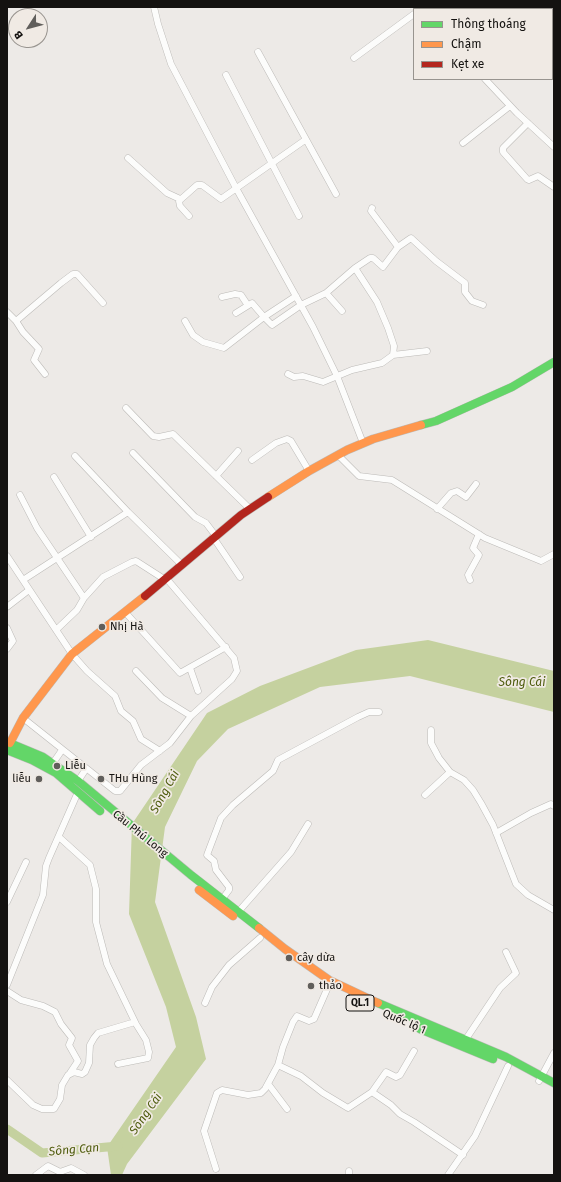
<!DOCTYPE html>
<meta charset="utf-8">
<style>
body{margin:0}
#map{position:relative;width:561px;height:1182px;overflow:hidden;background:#edeae7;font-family:"Fira Sans",sans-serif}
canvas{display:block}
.frame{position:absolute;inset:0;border:8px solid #141210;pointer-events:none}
.legend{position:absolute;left:413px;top:8px;width:140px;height:72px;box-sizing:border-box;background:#f0eae4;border:1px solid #98948f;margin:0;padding:5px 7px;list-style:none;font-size:12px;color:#141210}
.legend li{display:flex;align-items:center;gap:8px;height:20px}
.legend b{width:20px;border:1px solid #98948f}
.north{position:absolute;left:8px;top:8px;width:40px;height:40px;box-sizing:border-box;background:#f0eae4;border:1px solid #98948f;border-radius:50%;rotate:234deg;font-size:11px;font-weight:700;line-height:16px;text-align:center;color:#141210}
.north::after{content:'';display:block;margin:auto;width:14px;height:18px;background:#605e5b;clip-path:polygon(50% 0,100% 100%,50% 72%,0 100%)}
</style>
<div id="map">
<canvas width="561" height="1182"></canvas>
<div class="frame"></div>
<ul class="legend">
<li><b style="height:5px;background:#63d668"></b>Thông thoáng</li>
<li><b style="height:5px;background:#ff974d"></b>Chậm</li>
<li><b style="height:5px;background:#b3261e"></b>Kẹt xe</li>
</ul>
<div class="north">B</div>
</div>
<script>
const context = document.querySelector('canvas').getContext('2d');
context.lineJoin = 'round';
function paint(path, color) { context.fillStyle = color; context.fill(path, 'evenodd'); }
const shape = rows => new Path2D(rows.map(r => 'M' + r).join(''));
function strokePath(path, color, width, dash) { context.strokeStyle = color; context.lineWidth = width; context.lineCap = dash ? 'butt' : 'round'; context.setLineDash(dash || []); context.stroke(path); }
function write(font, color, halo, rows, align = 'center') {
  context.font = font + ' "Fira Sans",sans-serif'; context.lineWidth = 3.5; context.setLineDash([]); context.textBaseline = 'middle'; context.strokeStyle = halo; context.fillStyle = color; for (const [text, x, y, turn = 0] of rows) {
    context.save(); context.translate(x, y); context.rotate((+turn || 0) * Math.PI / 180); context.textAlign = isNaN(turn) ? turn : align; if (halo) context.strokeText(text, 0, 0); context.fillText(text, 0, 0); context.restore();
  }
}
const water = shape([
 [428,640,554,671,554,712,410,676,320,687,228,729,197,761,165,827,155,902,196,1017,206,1059,127,1164,122,1175,111,1175,107,1147,176,1047,166,1007,129,914,132,824,207,713,260,686,356,650]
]);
const river = shape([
 [7,1129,42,1153,118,1146]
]);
const street = shape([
 [154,7,158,24,171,64,236,188,313,327,337,376,363,443],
 [422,9,425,7],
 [258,52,336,194],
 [354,58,414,14],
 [226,75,299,216],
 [485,79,517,113,554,147],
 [528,123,503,148,503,152,527,179,529,180,538,176,554,187],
 [463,143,510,106],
 [128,158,167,193,180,199],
 [372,208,371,211,398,247],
 [189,216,180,206,179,201,197,185,202,185,221,199,305,140],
 [326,293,355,268,370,258,373,258,383,267,398,247,411,238,436,261,465,283,465,292,472,301,483,305],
 [222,297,235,294,241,295,247,304],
 [7,312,16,321,61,283,73,274,77,274,103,303],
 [236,313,252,303,264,317,296,296],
 [16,321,23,332,39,349,34,360,45,374],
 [185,321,193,335,203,342,224,348,264,317,272,325,301,305,326,293,342,311],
 [393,355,427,351],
 [288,374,294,377,303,376,323,382,352,370,382,363,393,355,394,346,388,328,377,302,355,268],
 [126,408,153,436,159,437,173,434,250,509],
 [133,453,195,517,206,523,215,535],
 [338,455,359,476,392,480,485,538,541,561,554,554],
 [75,456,128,512,182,565],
 [252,460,276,443,287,439,291,441,309,471],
 [216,476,238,451],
 [54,477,91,537],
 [20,495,37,528,84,598],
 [437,509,451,493,457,491,466,497,476,484],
 [213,537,240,577],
 [7,556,72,654,87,671,115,696,121,711,133,721,141,739,160,751],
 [23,580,128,512],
 [470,580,468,575,479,555,473,548,479,534],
 [7,607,29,590],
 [125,612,180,673,226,647],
 [7,628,13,641,7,649],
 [56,630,77,610,84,598,103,577,132,562,136,561,164,579],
 [190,668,198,691],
 [136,671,162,698,191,716],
 [23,718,115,791,120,791,141,765,170,743,191,716,232,679,237,671,234,658,166,578],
 [431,730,431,743,439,758,450,772,464,780,473,790,481,803,493,825,516,884,528,895,554,910],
 [53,763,62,750],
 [78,781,86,769],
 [425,795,450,772],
 [496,833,531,813,551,804,554,806],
 [59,837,90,865,96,889,96,922,107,964,136,1024,146,1040,149,1052,148,1058,118,1064],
 [223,898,229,890,229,887,216,870,214,861,207,855,221,818,233,805,273,771,278,760,358,717,369,712,379,712],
 [7,902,26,862],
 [239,911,291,852,308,824],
 [7,985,43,895,46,866,49,858,78,792],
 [7,991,21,1000,43,1006,55,1012,61,1024,72,1038,69,1045,78,1061,70,1073],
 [205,1003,212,987,229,965,260,938],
 [466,1039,500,988,516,973,506,952],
 [278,1065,301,1076,323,1093,348,1108,372,1092,386,1072,396,1077,400,1075,414,1051],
 [7,1080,33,1105,42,1109,54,1109,60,1099,62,1085,68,1075,74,1072,82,1074,85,1072,89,1063,90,1045,94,1038,98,1033,135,1022],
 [539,1081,554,1053],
 [269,1085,287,1109],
 [372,1092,391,1105,400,1114,414,1122,463,1155],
 [216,1169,204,1131,217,1093,222,1090,248,1095,261,1093,265,1089,278,1065,283,1047,293,1022,297,1016,309,1021,314,1019,328,987],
 [36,1175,48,1166,60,1172,71,1168,84,1175],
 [349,1175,349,1171],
 [448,1175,475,1136,508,1066]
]);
const fast = shape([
 [421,425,436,421,512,387,554,362],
 [7,742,43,757,78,781,191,875,259,928],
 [7,750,32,760,56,773,100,811],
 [378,1003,506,1057,554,1083],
 [420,1029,493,1059]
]);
const slow = shape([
 [268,497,309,471,347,450,373,439,421,425],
 [10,743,23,718,72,654,145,596],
 [199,890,233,916],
 [259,928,285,949,329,980,378,1003]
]);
const jam = shape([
 [145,596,241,515,268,497]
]);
const markers = [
 [102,627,4,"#605e5b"],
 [57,766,4,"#605e5b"],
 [39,779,4,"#605e5b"],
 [101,779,4,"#605e5b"],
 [289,958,4,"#605e5b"],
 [311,986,4,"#605e5b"]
];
const shields = [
 [360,1003,28]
];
const shieldNames = [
 ["QL.1",360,1003]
];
const poiNames = [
 ["Nhị Hà",110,627],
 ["Liễu",65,766],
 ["liễu",31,779,"right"],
 ["THu Hùng",109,779],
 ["cây dừa",297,958],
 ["thảo",319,986]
];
const streetNames = [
 ["Cầu Phú Long",140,834,39],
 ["Quốc lộ 1",404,1022,23]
];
const waterNames = [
 ["Sông Cái",522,683],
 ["Sông Cái",165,792,-61],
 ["Sông Cái",146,1114,-55],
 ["Sông Cạn",74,1150,-5]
];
paint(water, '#c5d19f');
strokePath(river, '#c5d19f', 9);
strokePath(street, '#bcbab7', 7);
strokePath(fast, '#bcbab7', 9);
strokePath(slow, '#bcbab7', 9);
strokePath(jam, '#bcbab7', 9);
strokePath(street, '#fcfcfb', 6);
strokePath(fast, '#63d668', 8);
strokePath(slow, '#ff974d', 8);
strokePath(jam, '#b3261e', 8);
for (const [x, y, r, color] of markers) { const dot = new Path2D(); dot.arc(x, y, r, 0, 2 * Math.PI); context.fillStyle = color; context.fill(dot); strokePath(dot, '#f0eae4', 1.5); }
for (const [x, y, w] of shields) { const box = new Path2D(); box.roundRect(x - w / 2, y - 8, w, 16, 3); context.fillStyle = '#f0eae4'; context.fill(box); strokePath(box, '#141210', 1); }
write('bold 10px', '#141210', null, shieldNames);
write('11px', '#141210', '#f0eae4', poiNames, 'left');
write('11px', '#141210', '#f0eae4', streetNames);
write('italic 12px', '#4e5c0d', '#f0eae4', waterNames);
</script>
